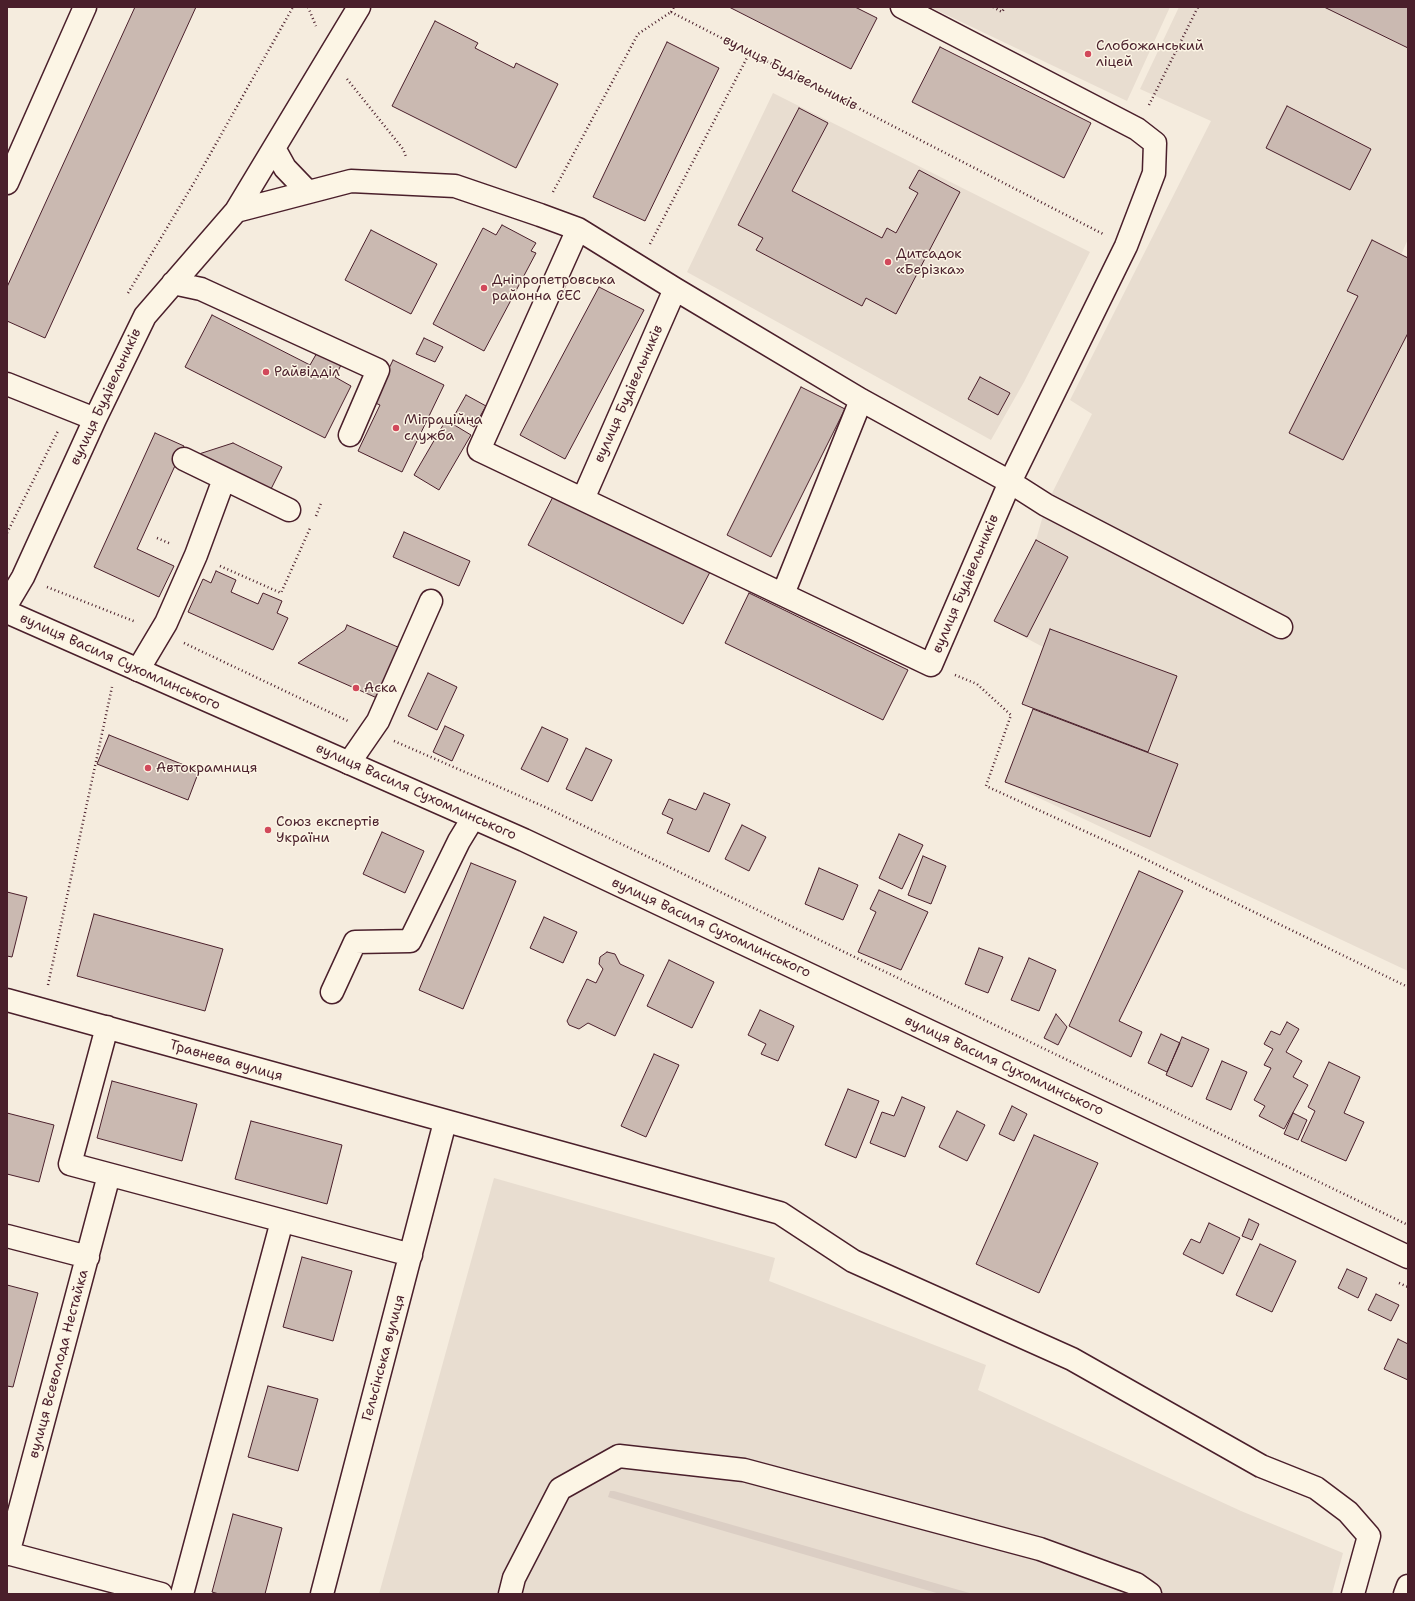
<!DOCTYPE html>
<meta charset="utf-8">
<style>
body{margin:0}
#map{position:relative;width:1415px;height:1601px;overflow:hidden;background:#f5ecde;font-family:"Shantell Sans",sans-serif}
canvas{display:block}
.frame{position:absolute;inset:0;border:8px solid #4a1f2b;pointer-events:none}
</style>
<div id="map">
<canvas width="1415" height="1601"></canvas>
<div class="frame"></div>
</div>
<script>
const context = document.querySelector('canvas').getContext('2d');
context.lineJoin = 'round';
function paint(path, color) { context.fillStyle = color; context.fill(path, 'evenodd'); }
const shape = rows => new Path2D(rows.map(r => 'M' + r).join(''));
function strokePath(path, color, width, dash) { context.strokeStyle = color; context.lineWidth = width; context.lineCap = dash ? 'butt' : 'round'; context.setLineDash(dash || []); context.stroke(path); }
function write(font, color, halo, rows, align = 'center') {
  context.font = font + ' "Shantell Sans",sans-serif'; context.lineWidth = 3; context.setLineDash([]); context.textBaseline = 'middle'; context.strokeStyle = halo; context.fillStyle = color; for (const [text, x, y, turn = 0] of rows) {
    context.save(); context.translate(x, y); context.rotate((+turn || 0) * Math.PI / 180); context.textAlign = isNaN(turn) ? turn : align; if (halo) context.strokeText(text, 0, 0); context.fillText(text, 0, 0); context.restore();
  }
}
const built = shape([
 [930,7,1170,7,1127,101],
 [1179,7,1408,7,1408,239,1401,255,1408,258,1408,971,1005,782,1033,709,1022,704,1043,647,994,621,1036,540,1046,505,1092,414,1070,400,1211,121,1140,89],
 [773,93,1090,252,1024,382,991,440,687,272],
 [494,1178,775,1258,769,1281,986,1365,978,1390,1241,1511,1343,1553,1332,1594,379,1594]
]);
const green = shape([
 [610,1491,614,1491,973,1594,940,1594,611,1498,608,1497]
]);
const building = shape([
 [135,7,196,7,45,338,7,321,7,287,135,7],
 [729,7,855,7,877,18,851,69,729,7],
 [1324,7,1408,7,1408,48,1324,7],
 [435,21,478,43,475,48,514,68,516,63,558,84,516,168,392,106,435,21],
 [667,42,719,68,645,221,593,197,667,42],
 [940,47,1091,123,1064,178,912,102,940,47],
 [1287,106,1371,149,1350,190,1266,148,1287,106],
 [799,108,828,123,792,191,882,238,887,228,896,233,918,193,909,188,919,170,960,192,896,314,866,298,862,306,756,250,763,238,738,225,799,108],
 [502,225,536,243,531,251,536,253,484,351,433,324,483,228,496,235,502,225],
 [371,230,437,264,411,314,345,280,371,230],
 [1372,240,1408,258,1408,333,1343,460,1289,433,1358,296,1347,291,1372,240],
 [599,287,644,310,565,459,520,435,599,287],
 [212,315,310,365,318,351,342,363,335,377,351,386,325,438,185,367,212,315],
 [424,338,443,347,435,362,416,354,424,338],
 [393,360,444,385,402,472,358,451,380,405,373,402,393,360],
 [980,377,1010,393,998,415,968,399,980,377],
 [801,387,845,409,771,557,727,535,801,387],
 [466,395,486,406,474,427,454,416,466,395],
 [446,420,471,435,439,490,414,475,446,420],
 [155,433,184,446,137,549,174,566,159,597,94,567,155,433],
 [233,443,282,467,271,489,199,454,233,443],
 [555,493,710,572,683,624,528,545,555,493],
 [404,532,470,561,459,586,393,557,404,532],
 [1036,540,1068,557,1027,637,994,621,1036,540],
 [216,571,236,580,231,592,258,604,263,593,282,601,277,613,288,618,273,650,188,612,203,579,211,583,216,571],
 [749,593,908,670,883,720,725,643,749,593],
 [347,625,400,648,377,698,298,663,345,630,347,625],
 [1050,629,1177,676,1148,752,1022,704,1050,629],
 [428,673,457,687,437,730,408,716,428,673],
 [1033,709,1178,764,1150,837,1005,782,1033,709],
 [445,726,464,735,452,761,433,752,445,726],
 [542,727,568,739,548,782,521,769,542,727],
 [109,735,199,771,188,800,97,764,109,735],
 [586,748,612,760,592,801,566,789,586,748],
 [704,793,730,804,709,852,667,833,673,819,662,814,669,799,696,810,704,793],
 [742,825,766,837,749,871,725,859,742,825],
 [382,832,424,851,405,893,363,874,382,832],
 [899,834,923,845,902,889,879,878,899,834],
 [923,856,946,866,931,904,908,895,923,856],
 [471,863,516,881,463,1009,419,990,471,863],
 [819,868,858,885,843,920,805,904,819,868],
 [1139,871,1183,891,1119,1021,1142,1032,1131,1057,1069,1026,1139,871],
 [879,890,928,912,901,970,858,952,876,912,870,909,879,890],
 [7,892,27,897,12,957,7,956,7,892],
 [94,914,223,949,205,1011,77,976,94,914],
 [544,917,577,932,563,963,530,948,544,917],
 [979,948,1003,957,988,993,965,984,979,948],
 [607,952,615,954,620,964,644,975,615,1036,588,1023,579,1029,569,1025,567,1021,587,979,596,983,603,969,599,964,600,957,607,952],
 [1029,958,1056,970,1039,1011,1011,1000,1029,958],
 [669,960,714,982,692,1028,647,1006,669,960],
 [760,1010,794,1026,778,1061,761,1054,766,1044,748,1035,760,1010],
 [1056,1014,1067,1027,1058,1045,1044,1038,1056,1014],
 [1287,1022,1299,1029,1286,1052,1302,1061,1293,1077,1308,1085,1284,1129,1259,1116,1265,1106,1254,1100,1271,1068,1264,1065,1273,1049,1264,1044,1271,1031,1280,1035,1287,1022],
 [1161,1034,1180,1043,1167,1072,1148,1063,1161,1034],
 [1182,1037,1209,1049,1192,1087,1166,1075,1182,1037],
 [654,1054,679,1065,646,1137,621,1126,654,1054],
 [1222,1061,1247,1072,1231,1110,1206,1099,1222,1061],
 [1329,1062,1360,1077,1344,1113,1364,1122,1346,1161,1301,1141,1315,1111,1308,1107,1329,1062],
 [112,1081,197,1104,182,1161,97,1138,112,1081],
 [848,1089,879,1101,856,1158,825,1145,848,1089],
 [902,1097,925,1107,905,1157,870,1143,882,1112,894,1116,902,1097],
 [1012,1106,1027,1114,1014,1141,999,1134,1012,1106],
 [957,1111,985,1125,967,1161,939,1147,957,1111],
 [7,1113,54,1125,39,1182,7,1174,7,1113],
 [1293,1113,1307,1120,1298,1140,1284,1134,1293,1113],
 [251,1121,342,1145,327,1204,235,1179,251,1121],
 [1034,1135,1098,1163,1039,1293,976,1264,1034,1135],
 [1249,1219,1259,1224,1252,1240,1242,1236,1249,1219],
 [1209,1223,1240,1238,1223,1274,1183,1254,1191,1239,1200,1243,1209,1223],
 [1260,1244,1296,1261,1272,1312,1236,1295,1260,1244],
 [302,1257,352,1271,333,1341,283,1327,302,1257],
 [1347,1269,1367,1278,1358,1298,1338,1288,1347,1269],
 [7,1285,38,1293,13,1387,7,1386,7,1285],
 [1376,1294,1399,1305,1391,1321,1368,1310,1376,1294],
 [1398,1339,1408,1344,1408,1380,1384,1369,1398,1339],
 [268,1386,318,1399,298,1471,248,1457,268,1386],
 [233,1514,282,1528,265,1594,219,1594,212,1592,233,1514]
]);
const path = shape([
 [308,7,316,26],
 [993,7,1002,12,1005,7],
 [671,12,1103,234],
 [671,12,674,7],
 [347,79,403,149,406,157],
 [1149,105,1198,7],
 [553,192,638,34,671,12],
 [650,244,750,52],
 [128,293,195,181,293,7],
 [316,516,321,503],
 [7,533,58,431],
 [157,538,171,544],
 [220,566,281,593,311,526],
 [47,587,136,622],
 [184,643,348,721],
 [955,675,977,684,1011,715,986,786,1139,856,1408,987],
 [394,741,545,807,1408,1225],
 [48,985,112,687],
 [1399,1283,1408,1287]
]);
const minor = shape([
 [274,148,285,168,308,192],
 [7,183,85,7],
 [236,211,351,181,455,186,540,215,578,229,675,289,861,400,1010,482,1126,246,1154,173,1155,143,1137,129,902,7],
 [578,229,479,450,931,665,1010,482,1046,505,1281,627],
 [173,283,201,289,378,370,350,435],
 [7,384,95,419],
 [184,459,289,510],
 [583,499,675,289],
 [783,594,861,400],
 [7,604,23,577,95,419,145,316,236,211,359,7],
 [138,670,166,623,196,555,224,479],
 [349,763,378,721,431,601],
 [332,992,355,942,410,941,459,841,473,818],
 [7,1000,780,1213,853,1261,1072,1359,1261,1466,1316,1488,1348,1512,1369,1536,1353,1594],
 [107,1027,70,1164,411,1255],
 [7,1236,88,1257],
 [7,1553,161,1594],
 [8,1554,109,1175],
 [182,1594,282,1221],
 [322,1594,445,1122],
 [510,1594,514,1578,560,1489,619,1456,744,1470,1040,1549,1136,1584,1150,1594],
 [1405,1594,1408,1586]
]);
const major = shape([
 [7,612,524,840,1408,1257]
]);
const markers = [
 [1088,54,4,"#d1495b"],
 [888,262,4,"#d1495b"],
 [484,288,4,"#d1495b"],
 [266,372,4,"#d1495b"],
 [396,428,4,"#d1495b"],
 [356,688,4,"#d1495b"],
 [148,768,4,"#d1495b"],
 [268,830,4,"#d1495b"]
];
const poiNames = [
 ["Слобожанський",1096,46],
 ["ліцей",1096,62],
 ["Дитсадок",896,254],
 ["«Берізка»",896,270],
 ["Дніпропетровська",492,280],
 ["районна СЕС",492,296],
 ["Райвідділ",274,372],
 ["Міграційна",404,420],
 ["служба",404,436],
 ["Аска",364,688],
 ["Автокрамниця",156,768],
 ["Союз експертів",276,822],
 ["України",276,838]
];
const streetNames = [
 ["вулиця Будівельників",790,73,27],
 ["вулиця Будівельників",629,394,-66],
 ["вулиця Будівельників",106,397,-65],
 ["вулиця Будівельників",966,584,-67],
 ["вулиця Василя Сухомлинського",120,662,24],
 ["вулиця Василя Сухомлинського",416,792,24],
 ["вулиця Василя Сухомлинського",711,928,25],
 ["Травнева вулиця",226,1061,16],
 ["вулиця Василя Сухомлинського",1004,1066,25],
 ["Гельсінська вулиця",384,1358,-75],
 ["вулиця Всеволода Нестайка",59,1364,-75]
];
paint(built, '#e8ddd0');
paint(green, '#dbcec4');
paint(building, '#cab9b1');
strokePath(building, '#4a1f2b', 1);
strokePath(minor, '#4a1f2b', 25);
strokePath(major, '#4a1f2b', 25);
strokePath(path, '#4a1f2b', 2.5, [1, 3]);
strokePath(minor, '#fcf5e5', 22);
strokePath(major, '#fcf5e5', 22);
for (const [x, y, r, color] of markers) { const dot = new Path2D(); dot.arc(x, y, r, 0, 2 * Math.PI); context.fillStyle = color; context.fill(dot); strokePath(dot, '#fcf5e5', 1.5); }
write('14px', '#4a1f2b', '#fcf5e5', poiNames, 'left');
write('14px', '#4a1f2b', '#fcf5e5', streetNames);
</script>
